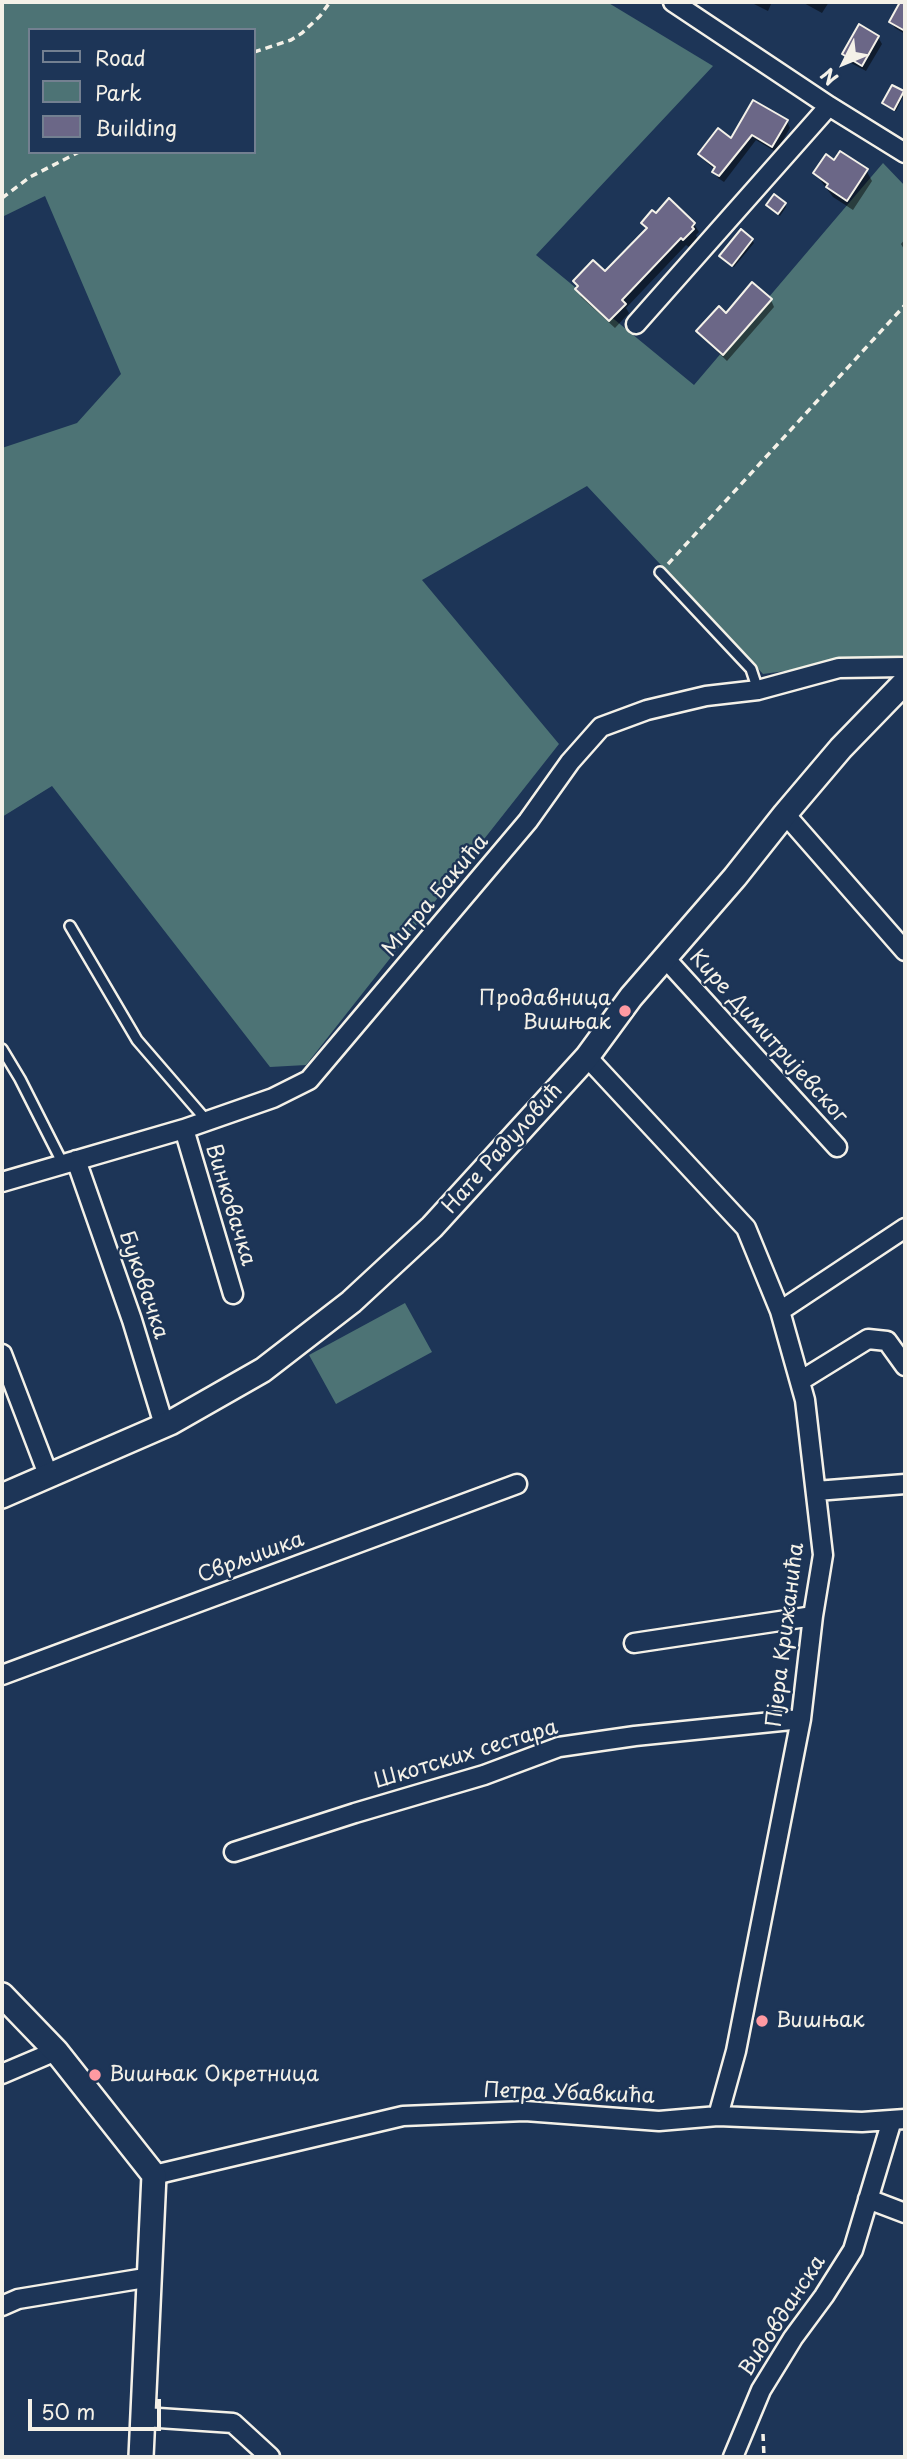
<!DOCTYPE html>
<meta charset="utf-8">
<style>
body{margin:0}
#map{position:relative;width:907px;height:2459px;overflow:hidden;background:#1d3557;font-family:"Playpen Sans",sans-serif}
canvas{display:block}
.frame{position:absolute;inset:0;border:4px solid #f4f1e8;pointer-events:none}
.legend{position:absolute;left:28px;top:28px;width:228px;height:126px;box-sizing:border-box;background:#1d3557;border:2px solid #738091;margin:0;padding:9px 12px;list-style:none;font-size:21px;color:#f4f1e8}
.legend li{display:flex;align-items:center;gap:14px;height:35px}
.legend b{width:35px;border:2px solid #738091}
.north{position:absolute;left:809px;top:28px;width:70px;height:70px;-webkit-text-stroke:5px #1d3557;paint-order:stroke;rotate:227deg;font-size:19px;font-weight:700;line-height:28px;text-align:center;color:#f4f1e8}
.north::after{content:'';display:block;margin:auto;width:24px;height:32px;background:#f4f1e8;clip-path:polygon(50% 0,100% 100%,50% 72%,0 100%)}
.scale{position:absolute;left:28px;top:2399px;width:133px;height:32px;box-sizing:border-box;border:4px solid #f4f1e8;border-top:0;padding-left:9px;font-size:21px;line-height:24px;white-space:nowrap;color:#f4f1e8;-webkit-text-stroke:5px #1d3557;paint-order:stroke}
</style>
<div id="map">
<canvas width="907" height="2459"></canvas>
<div class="frame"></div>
<ul class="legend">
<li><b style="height:9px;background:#1d3557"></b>Road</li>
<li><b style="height:19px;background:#4d7375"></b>Park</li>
<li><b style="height:19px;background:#6b6787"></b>Building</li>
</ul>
<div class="north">N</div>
<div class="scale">50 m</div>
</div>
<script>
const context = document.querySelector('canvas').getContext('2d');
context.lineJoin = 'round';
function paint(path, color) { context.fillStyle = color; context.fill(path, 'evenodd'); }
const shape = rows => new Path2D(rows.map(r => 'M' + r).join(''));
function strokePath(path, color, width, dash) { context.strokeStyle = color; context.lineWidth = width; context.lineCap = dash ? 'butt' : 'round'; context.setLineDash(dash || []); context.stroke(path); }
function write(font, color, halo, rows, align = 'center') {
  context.font = font + ' "Playpen Sans",sans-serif'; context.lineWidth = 5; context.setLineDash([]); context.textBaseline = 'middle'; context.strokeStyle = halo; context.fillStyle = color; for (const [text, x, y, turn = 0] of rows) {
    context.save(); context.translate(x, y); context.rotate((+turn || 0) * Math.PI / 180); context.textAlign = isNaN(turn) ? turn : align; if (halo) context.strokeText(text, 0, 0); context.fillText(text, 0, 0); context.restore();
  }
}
const green = shape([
 [2,2,607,2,713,66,536,255,694,385,883,163,905,186,905,655,763,674,587,486,422,580,559,744,306,1065,270,1067,52,786,2,817,2,448,77,423,121,374,45,196,2,217],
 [30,30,254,30,254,152,30,152],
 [405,1303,432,1352,336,1404,309,1355]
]);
const shadow = shape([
 [750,2,772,2,768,11],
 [802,2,829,2,822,13],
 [901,2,905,2,905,34,895,28,891,22],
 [878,37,882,44,866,71,847,61,844,54],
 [903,93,904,95,896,111,886,106,884,103],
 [787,121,790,128,776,152,756,140,724,182,718,178,715,170,704,160,700,154],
 [835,162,866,170,872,181,853,210,833,197,815,173],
 [785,204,786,207,780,216,768,205],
 [643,223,694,224,699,232,696,235,697,238,689,247,686,245,626,308,629,313,615,328,581,297,575,282,605,274,647,230],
 [905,239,905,251,901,244],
 [752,240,754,243,734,267,723,258],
 [771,300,774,307,727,361,702,337,698,331,726,315]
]);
const building = shape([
 [900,2,905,2,905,31,889,22,900,2],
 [859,24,879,36,862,66,842,54,859,24],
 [892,85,904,91,894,110,882,103,892,85],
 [753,100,788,120,772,147,752,135,719,176,712,172,715,167,698,154,718,128,731,138,753,100],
 [840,151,868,169,847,201,826,187,828,184,813,173,826,154,834,160,840,151],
 [774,194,786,203,778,214,766,205,774,194],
 [669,198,695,223,692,227,694,229,683,240,681,238,622,300,626,304,609,321,575,289,578,286,573,281,593,260,605,271,647,228,641,223,652,210,656,213,669,198],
 [741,229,753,239,732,266,719,256,741,229],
 [752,282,772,299,723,355,696,331,719,306,726,313,752,282]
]);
const path = shape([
 [254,52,291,40,302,33,320,16,330,2],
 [2,198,30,177,79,152],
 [668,564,905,305],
 [763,2434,764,2457]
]);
const service = shape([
 [660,572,751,669,758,690],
 [70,926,137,1040,207,1121],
 [2,1049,20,1079,63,1164]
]);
const minor = shape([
 [673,2,829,106,905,153],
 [636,324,829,106],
 [785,814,905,951],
 [665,958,837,1147],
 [587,1057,746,1228,780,1311,805,1400,823,1555,813,1616,801,1719,736,2051,718,2116],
 [184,1129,233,1294],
 [76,1160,132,1320,164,1425],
 [2,1182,184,1129,273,1098,309,1080,528,821,570,762,601,727,647,710,706,696,758,690,839,668,905,667],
 [780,1311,905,1228],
 [2,1354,49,1477],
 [800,1381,868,1339,887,1341,905,1366],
 [816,1491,905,1484],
 [634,1643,813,1616],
 [2,1675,517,1484],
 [234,1852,355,1813,484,1775,559,1747,635,1736,801,1719],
 [2,2074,56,2051],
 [154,2175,403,2116,525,2111,659,2121,718,2116,862,2122,905,2119],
 [868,2199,905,2213],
 [2,2306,18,2299,151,2277],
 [144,2417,233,2423,270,2457],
 [733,2457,761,2390,793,2338,824,2296,853,2250,892,2120]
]);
const tertiary = shape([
 [2,1496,170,1423,263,1370,351,1302,432,1227,587,1057,631,997,735,877,785,814,841,748,905,682],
 [2,1995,56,2051,154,2175,141,2457]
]);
const markers = [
 [625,1011,7,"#ff9aa2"],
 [762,2021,7,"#ff9aa2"],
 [95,2075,7,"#ff9aa2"]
];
const streetNames = [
 ["Митра Бакића",436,896,-50],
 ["Кире Димитријевског",768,1037,48],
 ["Нате Радуловић",503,1149,-48],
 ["Винковачка",230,1205,73],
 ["Буковачка",143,1285,71],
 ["Сврљишка",251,1558,-20],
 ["Пјера Крижанића",786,1635,-83],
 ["Шкотских сестара",466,1755,-17],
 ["Петра Убавкића",569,2094,2],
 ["Видовданска",783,2316,-57]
];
const poiNames = [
 ["Продавница",611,999,"right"],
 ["Вишњак",611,1023,"right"],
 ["Вишњак",776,2021],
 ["Вишњак Окретница",109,2075]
];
paint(green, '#4d7375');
paint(shadow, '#0007');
paint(building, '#6b6787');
strokePath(building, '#f4f1e8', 2);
strokePath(service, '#f4f1e8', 14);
strokePath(minor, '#f4f1e8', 23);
strokePath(tertiary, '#f4f1e8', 28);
strokePath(path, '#f4f1e8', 3.5, [7, 5]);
strokePath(service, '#1d3557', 9);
strokePath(minor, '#1d3557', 18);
strokePath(tertiary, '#1d3557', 23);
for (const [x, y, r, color] of markers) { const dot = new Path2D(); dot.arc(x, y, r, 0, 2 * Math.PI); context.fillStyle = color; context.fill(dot); strokePath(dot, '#1d3557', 2.5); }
write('21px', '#f4f1e8', '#1d3557', streetNames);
write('21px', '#f4f1e8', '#1d3557', poiNames, 'left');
</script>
